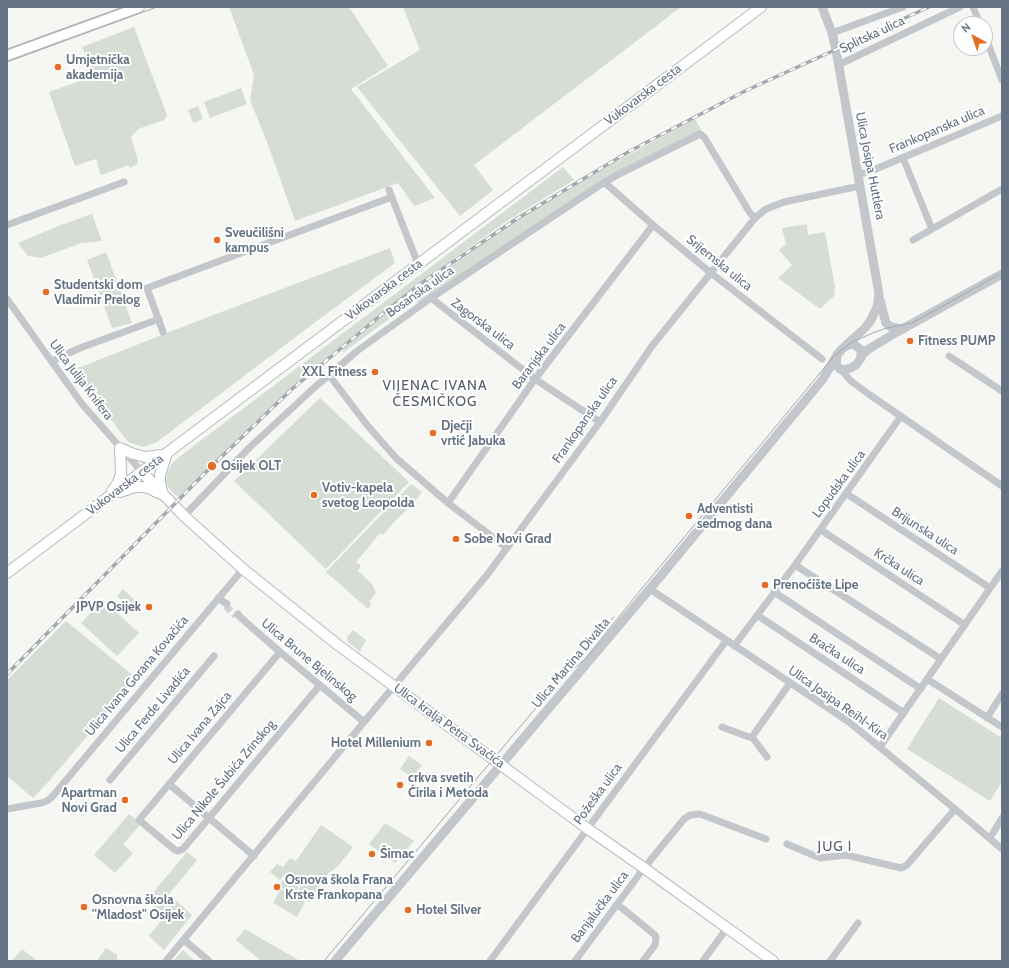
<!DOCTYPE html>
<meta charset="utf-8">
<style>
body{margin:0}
#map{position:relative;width:1009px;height:968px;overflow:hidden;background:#f6f6f3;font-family:Cabin,sans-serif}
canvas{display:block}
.frame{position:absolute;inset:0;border:8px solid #657284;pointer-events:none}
.north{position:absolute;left:953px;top:16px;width:40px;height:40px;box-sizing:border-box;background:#fff;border:1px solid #c1c7ce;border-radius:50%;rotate:320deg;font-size:11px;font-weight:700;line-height:16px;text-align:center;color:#657284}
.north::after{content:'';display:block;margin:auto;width:14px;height:18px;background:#e56d23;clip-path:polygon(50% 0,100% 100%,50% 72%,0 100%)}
</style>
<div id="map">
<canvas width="1009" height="968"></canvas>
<div class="frame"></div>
<div class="north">N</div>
</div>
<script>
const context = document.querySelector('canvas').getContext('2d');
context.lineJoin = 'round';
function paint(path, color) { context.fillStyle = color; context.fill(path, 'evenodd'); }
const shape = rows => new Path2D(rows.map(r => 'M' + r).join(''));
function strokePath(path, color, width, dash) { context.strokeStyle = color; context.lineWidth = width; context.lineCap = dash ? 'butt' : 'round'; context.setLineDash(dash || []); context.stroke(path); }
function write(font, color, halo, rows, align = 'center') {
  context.font = font + ' Cabin,sans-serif'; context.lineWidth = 4; context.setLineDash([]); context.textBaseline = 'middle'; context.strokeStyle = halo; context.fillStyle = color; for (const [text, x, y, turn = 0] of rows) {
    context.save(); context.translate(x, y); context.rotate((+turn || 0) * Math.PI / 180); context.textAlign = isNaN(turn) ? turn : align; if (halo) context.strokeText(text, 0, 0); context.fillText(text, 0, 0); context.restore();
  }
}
const green = shape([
 [229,7,349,7,388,66,351,89,435,198,414,206,398,183,295,221,267,142,250,100,254,75],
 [403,7,681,7,474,165,493,190,460,216,357,87,420,50],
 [134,27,167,115,164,120,138,129,131,137,138,161,136,165,130,168,129,165,101,175,96,159,75,166,49,92,94,76,82,47],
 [241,88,247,104,210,118,204,102],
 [198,106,203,119,193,123,188,110],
 [695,119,701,130,618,171,419,304,415,300,344,352,342,350,380,318,422,286,508,225,614,163],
 [563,167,574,180,507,221,432,274,385,310,310,372,244,434,179,498,171,491,166,483,167,473,172,463,187,451],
 [92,214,102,241,81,243,41,258,28,256,18,243,61,225],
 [807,224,808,235,825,232,835,287,834,296,820,309,778,278,792,265,779,250,786,244,782,228],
 [390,248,395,263,306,329,157,442,144,447,128,442,73,370,182,327],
 [106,252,132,323,112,328,87,260],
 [320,398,409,482,326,569,234,481],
 [411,484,422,492,410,507,397,519,383,535,380,533,356,562,361,566,358,571,372,584,376,593,370,601,371,605,368,609,326,572],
 [123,589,138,603,132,610,117,596],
 [103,600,139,633,117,656,81,623],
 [66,621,136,678,50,780,33,798,7,776,7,680],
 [353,630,366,640,360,652,348,642,347,637],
 [939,698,1002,738,1002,782,990,801,907,749],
 [409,756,422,765,413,778,400,769],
 [129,814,141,824,123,844,133,853,115,873,94,855],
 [385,823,414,841,395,863,369,844],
 [321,825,353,847,339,865,331,872,330,871,309,902,296,894,301,886,284,875,280,880,270,872,277,864,283,867,290,858,296,861],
 [187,852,197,860,169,894,192,915,164,950,149,936,165,916,147,900],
 [284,878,299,887,294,895,279,886],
 [281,889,305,902,297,917,273,903],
 [245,929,300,961,261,961,236,940],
 [106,948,117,955,117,961,97,961],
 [22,949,37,961,12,961],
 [183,950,195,961,173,961]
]);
const minorTunnel = shape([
 [226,606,236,616]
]);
const minor = shape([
 [973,7,980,24],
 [832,33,903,7],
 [985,36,1002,80],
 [838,65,960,7],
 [903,158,932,229],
 [858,175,871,171,1002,116],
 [604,182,653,225,711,273,822,359],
 [389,190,418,264],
 [7,225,124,182],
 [913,240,1002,189],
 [431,298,535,379,600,422],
 [7,299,82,404,142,472],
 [163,332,147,288,392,197],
 [949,356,1002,391],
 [52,362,60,357,80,348,159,319],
 [840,369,851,381,870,395,1002,486],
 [329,375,367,425,396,458,448,503,507,548],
 [847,494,990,588],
 [448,503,535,379,653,225],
 [184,516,249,448,315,387,357,351,431,298,594,189,615,176,700,134,704,137,750,213,755,218],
 [821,530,965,625],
 [795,565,941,659],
 [650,589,849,722,955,809,1002,849],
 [774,592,921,689],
 [218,598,227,604],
 [238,614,240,617,280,652,364,722],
 [757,615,904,713],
 [734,646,795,565,901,416],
 [280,652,139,820,175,850,178,851,183,849,320,685],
 [927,679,1002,727],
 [987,718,1002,694],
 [722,727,749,737,752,737,790,683],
 [752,737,767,757],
 [880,747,1002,571],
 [110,780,214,656],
 [169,784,254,856],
 [7,809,41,803,47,801,52,797,243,569],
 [990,838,1002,818],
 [787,844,820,858,846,855,901,868,907,865,955,809],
 [617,904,655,935,656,938,655,945,643,961],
 [184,940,209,961],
 [166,961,364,722,487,575,600,422,652,346,755,218,766,209,784,202,860,186],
 [490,961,726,641],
 [575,961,644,868,684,819,690,815,700,814,766,839],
 [703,961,727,928],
 [830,961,858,923]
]);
const tertiary = shape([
 [822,7,832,33,836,50,879,294,877,307,871,320,865,328,844,347],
 [880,300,886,323,891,327,903,329],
 [851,344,855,345,861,350,861,358,856,365,851,368,843,370,840,369,836,365,837,355,843,348,851,344],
 [861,356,867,350,897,332,1002,274],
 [335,961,659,578,823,379,837,355]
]);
const secondary = shape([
 [7,55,139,7],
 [120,448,131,453,145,457,162,455],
 [142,472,184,516,243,569,338,645,588,829,644,868,773,961],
 [112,491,118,483,121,473,120,448],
 [120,492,135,487,142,487,149,488,158,493],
 [163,495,160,483,160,475,167,453],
 [7,573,761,7]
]);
const tram = shape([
 [7,50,125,7],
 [7,62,157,7],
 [556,684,585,659,634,598,834,356,850,343,875,332,887,328,912,323,1002,273],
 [324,961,556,684,601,629,614,617]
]);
const rail = shape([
 [7,674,212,466,292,389,386,311,426,280,518,218,630,151,745,91,929,7]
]);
const markers = [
 [58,67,4,"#e56d23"],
 [217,240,4,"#e56d23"],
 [46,292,4,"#e56d23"],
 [910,341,4,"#e56d23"],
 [375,372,4,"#e56d23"],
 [433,433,4,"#e56d23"],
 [212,466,5,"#e56d23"],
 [314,495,4,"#e56d23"],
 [689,516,4,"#e56d23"],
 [456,539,4,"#e56d23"],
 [765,585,4,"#e56d23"],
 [149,607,4,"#e56d23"],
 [429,743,4,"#e56d23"],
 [400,785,4,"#e56d23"],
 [125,800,4,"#e56d23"],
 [372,854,4,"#e56d23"],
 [277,887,4,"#e56d23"],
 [84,907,4,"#e56d23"],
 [408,910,4,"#e56d23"]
];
const streetNames = [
 ["Splitska ulica",872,35,-25],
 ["Vukovarska cesta",643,95,-37],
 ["Frankopanska ulica",937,130,-23],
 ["Ulica Josipa Huttlera",870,166,79],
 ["Srijemska ulica",719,263,39],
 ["Vukovarska cesta",384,290,-37],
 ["Bosanska ulica",420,292,-35],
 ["Zagorska ulica",483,324,37],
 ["Baranjska ulica",539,356,-53],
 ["Ulica Julija Knifera",81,380,53],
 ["Frankopanska ulica",585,420,-55],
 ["Lopudska ulica",839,484,-54],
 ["Vukovarska cesta",125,485,-37],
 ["Brijunska ulica",925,531,33],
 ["Krčka ulica",899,567,33],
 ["Bračka ulica",837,654,33],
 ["Ulica Brune Bjelinskog",309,660,40],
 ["Ulica Martina Divalta",571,663,-50],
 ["Ulica Ivana Gorana Kovačića",137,676,-50],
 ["Ulica Josipa Reihl-Kira",838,703,35],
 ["Ulica Ferde Livadića",153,710,-50],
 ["Ulica kralja Petra Svačića",449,726,36],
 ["Ulica Ivana Zajca",200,728,-50],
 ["Ulica Nikole Šubića Zrinskog",224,780,-50],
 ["Požeška ulica",598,794,-54],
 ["Banjalučka ulica",600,907,-53]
];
const poiNames = [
 ["Umjetnička",66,60],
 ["akademija",66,75],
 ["Sveučilišni",225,233],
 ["kampus",225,248],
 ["Studentski dom",54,285],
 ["Vladimir Prelog",54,300],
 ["Fitness PUMP",918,341],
 ["XXL Fitness",367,372,"right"],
 ["Dječji",441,426],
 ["vrtić Jabuka",441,441],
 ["Osijek OLT",221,466],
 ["Votiv-kapela",322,488],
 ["svetog Leopolda",322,503],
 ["Adventisti",697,509],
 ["sedmog dana",697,524],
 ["Sobe Novi Grad",464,539],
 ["Prenoćište Lipe",773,585],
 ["JPVP Osijek",141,607,"right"],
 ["Hotel Millenium",421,743,"right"],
 ["crkva svetih",408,778],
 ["Ćirila i Metoda",408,793],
 ["Apartman",117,793,"right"],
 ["Novi Grad",117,808,"right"],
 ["Šimac",380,854],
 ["Osnova škola Frana",285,880],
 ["Krste Frankopana",285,895],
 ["Osnovna škola",92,900],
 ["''Mladost'' Osijek",92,915],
 ["Hotel Silver",416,910]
];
const neighbourhoodNames = [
 ["VIJENAC IVANA",435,386],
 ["ČESMIČKOG",435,402],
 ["JUG I",835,847]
];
paint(green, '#d6ddd4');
strokePath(minorTunnel, '#d2d5d7', 7, [7, 3.5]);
strokePath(secondary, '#b6b9bf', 12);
strokePath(minor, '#c3c6ca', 7);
strokePath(tertiary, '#c3c6ca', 9);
strokePath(secondary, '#fff', 10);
strokePath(tram, '#a4a8af', 1);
strokePath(rail, '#a4a8af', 3.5);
strokePath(rail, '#fff', 2, [6]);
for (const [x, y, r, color] of markers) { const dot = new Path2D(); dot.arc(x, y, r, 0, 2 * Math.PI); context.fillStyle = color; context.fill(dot); strokePath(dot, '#fff', 1.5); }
write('13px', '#657284', '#fff', streetNames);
write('bold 13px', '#657284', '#fff', poiNames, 'left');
context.letterSpacing = '1px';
write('14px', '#535c69', '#fff', neighbourhoodNames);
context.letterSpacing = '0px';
</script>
